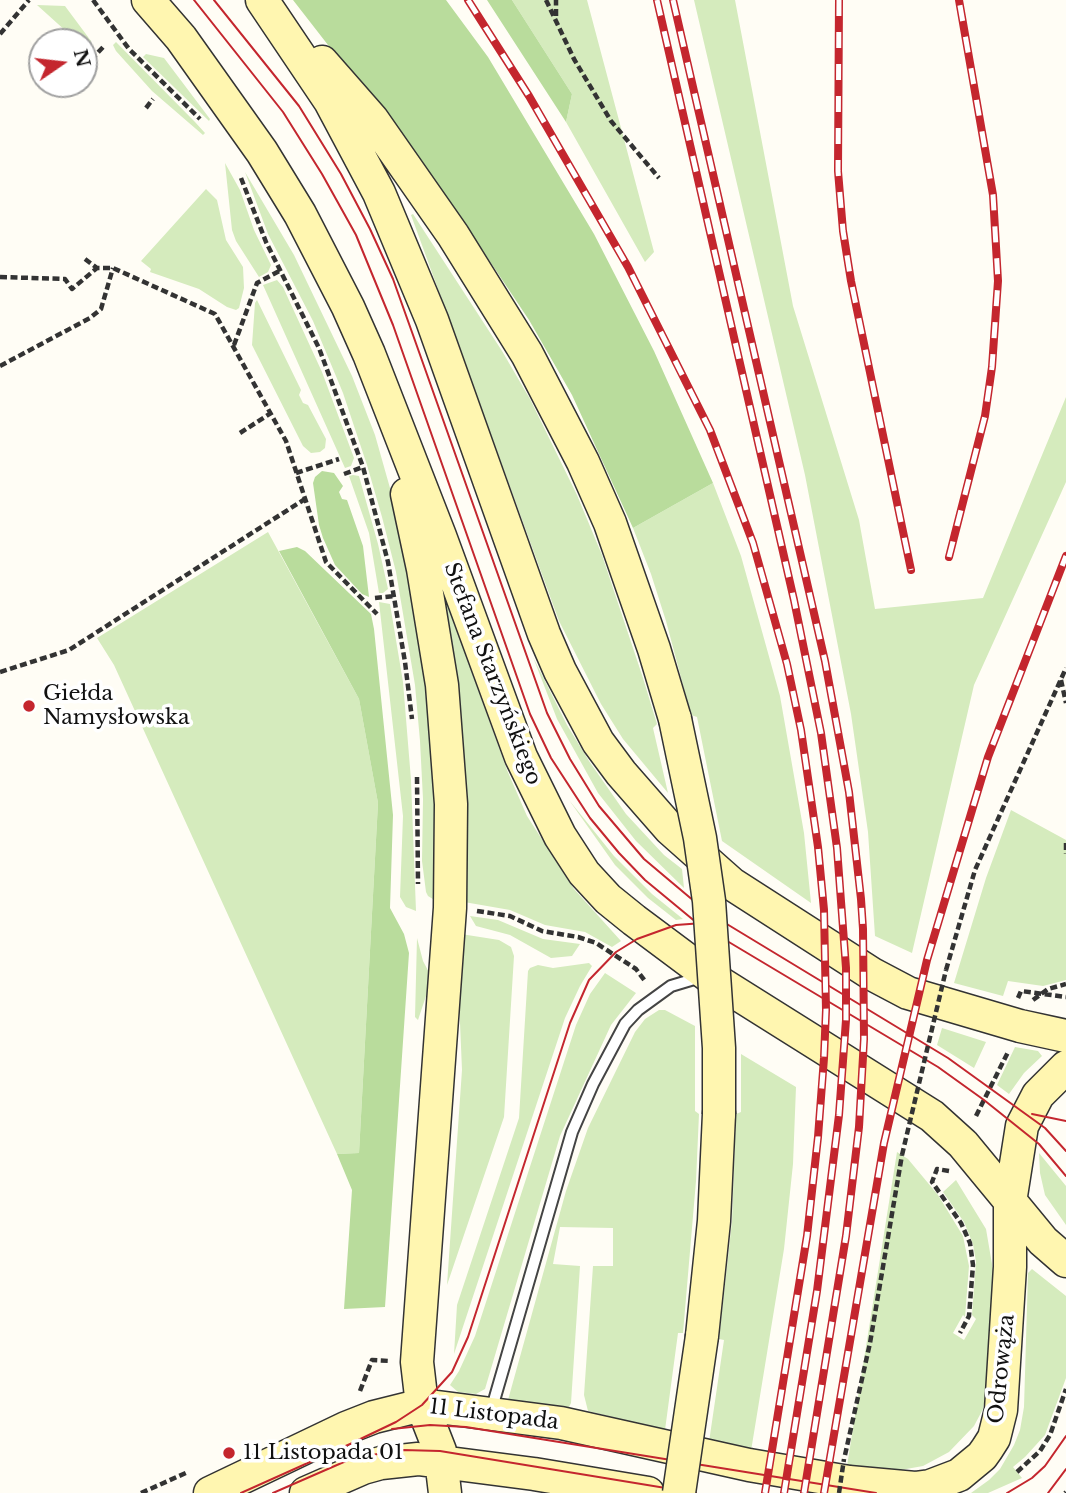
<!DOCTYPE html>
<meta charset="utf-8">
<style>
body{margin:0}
#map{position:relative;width:1066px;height:1493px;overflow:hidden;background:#fffdf5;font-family:"Libre Baskerville",serif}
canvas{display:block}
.north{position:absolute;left:28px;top:28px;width:70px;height:70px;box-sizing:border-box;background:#fff;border:2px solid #a0a0a0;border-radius:50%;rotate:76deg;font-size:19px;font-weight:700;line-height:28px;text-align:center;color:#111}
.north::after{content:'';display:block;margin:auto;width:24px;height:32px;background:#c4262e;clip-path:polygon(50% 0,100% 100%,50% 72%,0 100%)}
</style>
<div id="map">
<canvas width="1066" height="1493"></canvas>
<div class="north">N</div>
</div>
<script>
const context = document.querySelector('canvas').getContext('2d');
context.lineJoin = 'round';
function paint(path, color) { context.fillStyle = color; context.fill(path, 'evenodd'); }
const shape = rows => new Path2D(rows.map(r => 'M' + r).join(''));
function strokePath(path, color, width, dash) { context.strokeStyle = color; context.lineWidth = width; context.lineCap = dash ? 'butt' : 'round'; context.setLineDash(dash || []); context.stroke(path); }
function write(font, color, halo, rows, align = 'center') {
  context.font = font + ' "Libre Baskerville",serif'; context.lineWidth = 7; context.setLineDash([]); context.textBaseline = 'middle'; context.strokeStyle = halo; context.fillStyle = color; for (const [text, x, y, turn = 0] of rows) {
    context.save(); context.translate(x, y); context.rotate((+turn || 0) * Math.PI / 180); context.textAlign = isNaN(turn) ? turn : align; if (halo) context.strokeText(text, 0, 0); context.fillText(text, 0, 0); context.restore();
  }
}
const green = shape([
 [512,0,587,0,654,252,645,262,566,122,572,94],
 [694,0,735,0,793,306,859,520,875,609,983,598,1066,397,1066,482,974,685,912,953,875,936,868,832,851,714,805,475],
 [37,5,65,6,91,41,89,52,84,48,84,42,78,42],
 [116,42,195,122,205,133,203,135,152,91,116,51,113,45],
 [146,54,164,58,210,119,209,121,143,57],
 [225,163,240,190,254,230,271,265,268,272,259,277,236,241,232,230],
 [245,172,294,255,352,376,375,435,403,534,437,745,436,901,428,896,426,892,422,861,423,799,420,741,415,685,396,572,382,517,367,465,343,393,313,321,268,234],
 [206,189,217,200,226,240,243,267,244,288,239,308,236,310,227,307,199,289,150,272,151,269,141,261],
 [413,214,502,351,530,399,577,495,602,555,643,678,657,724,653,728,668,793,623,739,601,704,559,621,411,215],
 [277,280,283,287,322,372,354,458,351,466,345,468,263,285],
 [257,300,301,390,299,395,303,403,308,405,326,439,325,448,320,452,311,453,303,446,252,345,255,303],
 [353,475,359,476,378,544,388,589,383,593,379,593,369,533,349,476],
 [713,483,741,556,780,696,804,833,811,903,722,841,697,717,691,715,666,621,651,574,633,528],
 [268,532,359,699,378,803,359,1153,337,1154,114,665,97,638],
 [444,595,507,770,527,816,574,889,621,941,612,947,585,932,545,925,510,910,464,902,464,772,460,716],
 [379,602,390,604,403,682,411,780,416,911,406,907,400,897,403,816],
 [533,657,567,725,589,761,626,814,664,855,682,869,684,888,636,841,598,793,557,719],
 [569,800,614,856,652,894,683,919,676,920,648,898,615,865],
 [1011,810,1066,840,1066,980,1043,986,1008,981,1003,996,954,983,986,878],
 [470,916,498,920,543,939,580,944,572,956,551,958,510,935,476,926],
 [461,934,499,940,511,947,514,956,504,1117,447,1285,462,1070,458,976],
 [417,938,423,961,432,978,418,1020,415,1017],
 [589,963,592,966,580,986,565,1018,454,1354,457,1305,519,1118,528,971,530,968,538,965,553,968],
 [605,973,636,993,611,1025,560,1136,485,1389,476,1394,458,1392,450,1385,459,1371,475,1336,576,1025,590,994],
 [659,1010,665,1010,695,1026,695,1111,699,1114,696,1181,683,1333,678,1333,665,1430,588,1411,584,1395,593,1266,613,1266,613,1228,560,1227,553,1264,580,1266,571,1403,569,1407,562,1407,508,1400,566,1191,588,1128,635,1032,645,1019],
 [942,1028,986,1042,974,1068,937,1045],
 [1015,1047,1038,1051,1042,1056,1024,1073,1009,1094,997,1085],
 [741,1054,796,1087,793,1164,784,1249,751,1451,709,1442,724,1340,719,1339,732,1221,736,1114,741,1112],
 [897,1152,908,1159,938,1195,963,1236,969,1266,965,1317,963,1315,953,1333,964,1340,976,1319,972,1315,976,1262,973,1244,964,1222,943,1192,956,1180,986,1229,993,1270,989,1376,983,1409,974,1426,949,1452,923,1466,895,1471,847,1466],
 [1039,1153,1066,1186,1066,1225,1045,1195,1040,1173],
 [1032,1269,1066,1296,1066,1378,1045,1435,1025,1457,1013,1467,1022,1478,988,1493,971,1493,989,1480,1000,1469,1014,1445,1020,1430,1024,1407,1028,1273]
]);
const forest = shape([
 [293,0,446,0,488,57,594,234,654,351,713,483,633,528,572,395,529,320,479,245,433,180],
 [487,0,512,0,572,94,566,122],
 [322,471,334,473,343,486,339,492,342,499,347,500,363,546,369,597,362,594,335,565,323,538,319,525,313,483,315,477],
 [297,547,305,551,371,614,374,629,393,815,390,908,404,934,409,953,385,1307,344,1309,352,1190,337,1154,359,1153,378,803,359,699,279,551]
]);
const path = shape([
 [93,0,129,49,200,119],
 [546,0,574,59,611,121,659,178],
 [556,16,556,0],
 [0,34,29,0],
 [91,60,104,46],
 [146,108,153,99],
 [241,178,266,242,319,348,363,467,388,562,405,662,412,719],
 [85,259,97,268,113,268,215,314,286,441,326,562,377,614],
 [0,277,65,279,72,289,97,268],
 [234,345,257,283,281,270],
 [0,366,90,318,101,309,113,268],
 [240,433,271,413],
 [296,473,339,459],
 [344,474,363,467],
 [375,598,394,596],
 [0,672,69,650,305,499],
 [1061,680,1066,703],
 [417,777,418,884],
 [1066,843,1066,854],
 [477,911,510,916,542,931,578,937,596,943,636,969,645,981],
 [946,970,975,870,1066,668],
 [1018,998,1021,991,1066,997],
 [1033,1000,1048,989,1066,984],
 [976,1116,1008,1052],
 [949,1171,937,1169,932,1182,961,1223,970,1243,973,1265,969,1316,960,1333],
 [360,1391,372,1360,390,1361],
 [845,1455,870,1343,902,1155],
 [1017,1472,1040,1451,1050,1435,1066,1389],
 [141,1493,188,1472],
 [1065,1493,1066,1492]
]);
const lane = shape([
 [491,1411,572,1132,593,1084,625,1024,638,1010,671,986,701,977]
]);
const secondary = shape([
 [148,0,181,38,262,152,300,214,348,307,369,354,440,536,521,757,560,836,584,873,608,899,634,920,709,976,932,1116,963,1144,1043,1241,1066,1261],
 [262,0,330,101,379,193,432,320,544,634,560,671,598,742,621,773,670,829,732,884,872,974,908,993,1020,1026,1066,1036],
 [322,62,372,119,453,235,527,354,583,462,610,523,654,649,675,719],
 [407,494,423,569,442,685,451,804,450,908,417,1362,422,1405,440,1451,445,1493],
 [702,1336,714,1221,719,1114],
 [210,1493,346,1428,374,1417,422,1405,561,1423,749,1465,849,1482,915,1488,930,1486,959,1475,982,1456,987,1449,994,1438,1001,1410,1010,1267,1010,1202,1022,1126,1038,1095,1066,1067],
 [306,1493,363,1468,381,1463,418,1459,534,1474,648,1493]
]);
const tram = shape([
 [194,0,283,112,322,174,356,235,393,325,530,714,551,758,590,818,619,853,645,880,697,923,938,1067,984,1100,1039,1144,1066,1176],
 [214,0,299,106,341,174,370,229,393,279,413,335,547,713,570,759,599,806,644,859,707,912,948,1058,1045,1128,1066,1151],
 [1032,1114,1066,1121],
 [392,1429,430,1425,466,1427,876,1493],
 [352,1443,396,1422,422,1405,452,1372,468,1337,570,1023,589,980,616,952,637,939,676,925,703,923],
 [241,1493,359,1440],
 [273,1493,353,1458,403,1450,440,1451,696,1493],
 [1007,1493,1032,1478,1045,1466,1066,1436],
 [1048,1493,1066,1469]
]);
const rail = shape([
 [468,0,529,96,628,267,710,430,753,543,787,664,801,730,818,847,824,910,826,1010,824,1058,818,1137,807,1236,765,1493],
 [657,0,794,600,821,733,837,848,846,968,846,1020,839,1115,817,1291,784,1493],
 [673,0,825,661,849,792,861,899,863,929,864,1039,859,1127,846,1236,804,1493],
 [839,0,838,171,843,231,851,281,911,570],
 [949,557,985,416,992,367,998,281,993,195,959,0],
 [824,1493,884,1143,927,960,988,757,1066,556]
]);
const pathBridge = shape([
 [902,1155,946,970],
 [839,1493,844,1459]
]);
const secondaryBridge = shape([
 [675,719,700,838,709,901,719,1048,719,1114],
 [679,1493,702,1336]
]);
const markers = [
 [29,706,7,"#c4262e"],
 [229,1453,7,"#c4262e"]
];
const streetNames = [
 ["Stefana Starzyńskiego",492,674,69],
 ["Odrowąża",1002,1369,-84],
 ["11 Listopada",494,1415,7]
];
const poiNames = [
 ["Giełda",43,694],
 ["Namysłowska",43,718],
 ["11 Listopada 01",243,1453]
];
paint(green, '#d5ebbd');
paint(forest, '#b9dc9c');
strokePath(lane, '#444', 14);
strokePath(secondary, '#333', 35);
strokePath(path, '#333', 4.5, [7, 3.5]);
strokePath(lane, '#fff', 10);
strokePath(secondary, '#fff6b0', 32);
strokePath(tram, '#c4262e', 2);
strokePath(rail, '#c4262e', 8);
strokePath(rail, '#fff', 5, [16]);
strokePath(secondaryBridge, '#333', 35, []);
strokePath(pathBridge, '#333', 4.5, [7, 3.5]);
strokePath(secondaryBridge, '#fff6b0', 32);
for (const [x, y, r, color] of markers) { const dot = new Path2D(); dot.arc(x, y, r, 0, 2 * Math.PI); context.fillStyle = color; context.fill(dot); strokePath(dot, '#fff', 2.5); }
write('21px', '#111', '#fff', streetNames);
write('21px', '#111', '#fff', poiNames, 'left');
</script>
